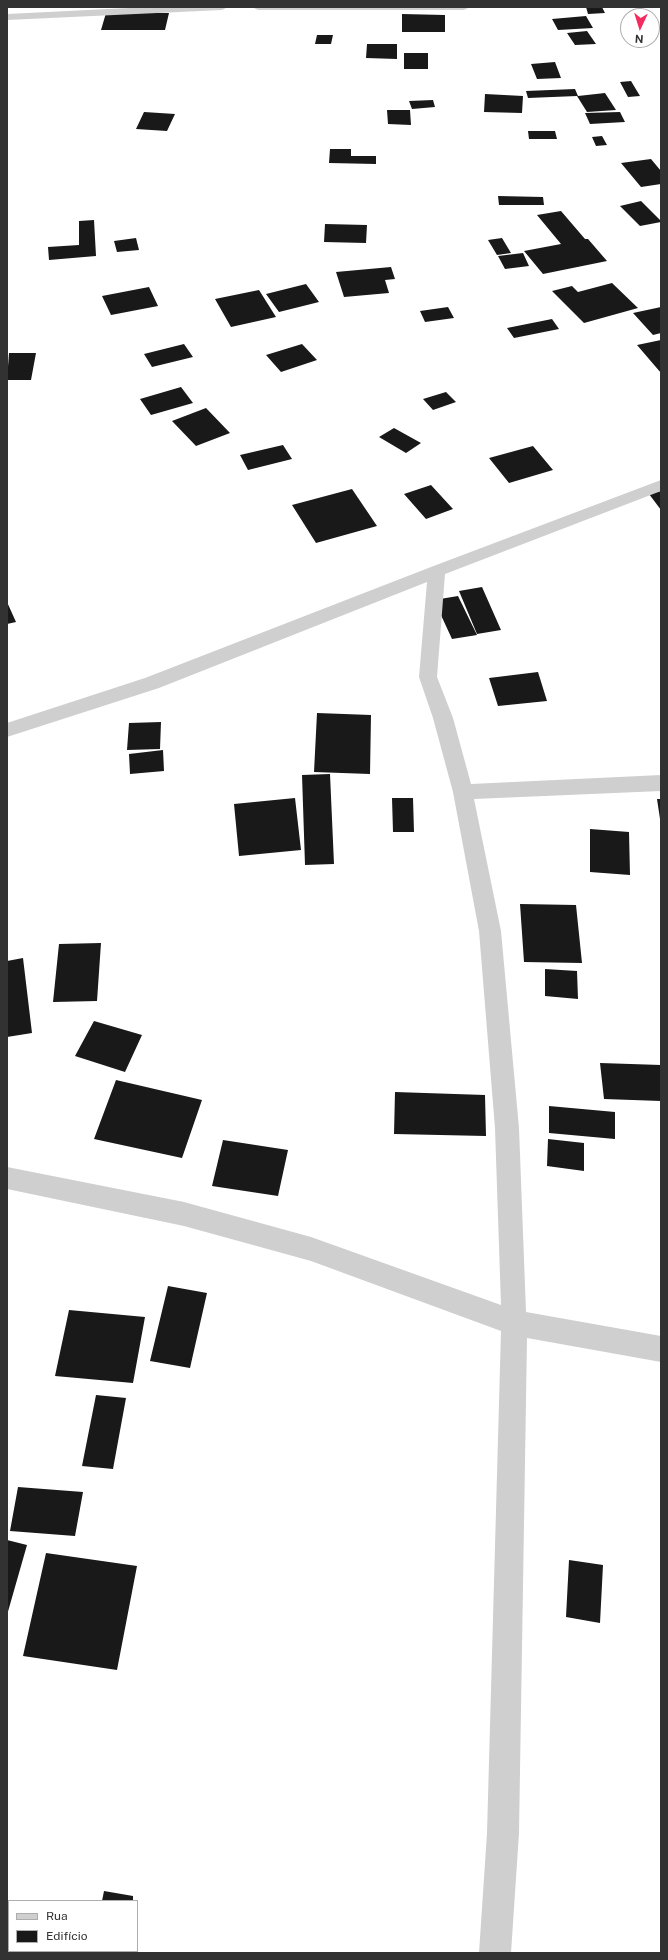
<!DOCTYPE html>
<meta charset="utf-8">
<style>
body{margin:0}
#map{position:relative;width:668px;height:1960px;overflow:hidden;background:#fff;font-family:"Public Sans",sans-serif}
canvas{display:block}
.frame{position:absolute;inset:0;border:8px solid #323232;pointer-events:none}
.legend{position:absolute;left:8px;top:1900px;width:130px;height:52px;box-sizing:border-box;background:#fff;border:1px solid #adadad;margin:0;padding:5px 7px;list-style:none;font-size:12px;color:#323232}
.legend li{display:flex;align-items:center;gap:8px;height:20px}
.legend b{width:20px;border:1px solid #adadad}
.north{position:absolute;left:620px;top:8px;width:40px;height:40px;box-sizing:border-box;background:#fff;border:1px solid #adadad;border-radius:50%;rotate:184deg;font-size:11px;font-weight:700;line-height:16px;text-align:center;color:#323232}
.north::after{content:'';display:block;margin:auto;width:14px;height:18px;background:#f32b5e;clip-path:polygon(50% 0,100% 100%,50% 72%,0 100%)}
</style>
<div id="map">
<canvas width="668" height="1960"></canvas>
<div class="frame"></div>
<ul class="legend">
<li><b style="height:5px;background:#cfcfcf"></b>Rua</li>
<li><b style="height:11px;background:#191919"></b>Edifício</li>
</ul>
<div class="north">N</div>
</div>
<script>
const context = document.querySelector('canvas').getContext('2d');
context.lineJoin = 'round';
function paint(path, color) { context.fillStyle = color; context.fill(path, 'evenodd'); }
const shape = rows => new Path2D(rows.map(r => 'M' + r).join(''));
const building = shape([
 [586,7,602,7,605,13,588,14],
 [106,13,169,13,165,30,101,30],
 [402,14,445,15,445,32,402,32],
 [586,16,593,28,558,30,552,19],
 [587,31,596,44,575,45,567,33],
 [317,35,333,35,331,44,315,44],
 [367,44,397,44,397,59,366,58],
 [404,53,428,53,428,69,404,69],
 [555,62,561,78,537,79,531,64],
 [631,81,640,96,628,97,620,82],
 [575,89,578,96,605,93,616,110,587,112,577,96,528,98,526,91],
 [485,94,523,96,522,113,484,112],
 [433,100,435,107,412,109,409,101],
 [387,110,410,110,411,125,388,124],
 [144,112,175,114,167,131,136,129],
 [620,112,625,122,590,124,585,113],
 [528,131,555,131,557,139,529,139],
 [602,136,607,145,596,146,592,137],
 [330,149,351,149,351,156,376,156,376,164,329,163],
 [651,159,661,171,661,184,641,187,621,163],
 [498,196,543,197,544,205,499,205],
 [641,201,661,221,661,222,640,226,620,206],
 [561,211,585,239,588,239,607,261,543,274,524,251,561,244,537,215],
 [94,220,96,256,49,260,48,247,79,245,79,221],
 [325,224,367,225,366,243,324,242],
 [136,238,139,250,117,252,114,241],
 [502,238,511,253,497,255,488,240],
 [523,253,529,266,505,269,498,256],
 [391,267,395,279,385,280,389,293,344,297,336,272],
 [612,283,638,308,584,323,552,291,572,286,578,292],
 [306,284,319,302,279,312,266,294],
 [149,287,158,306,111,315,102,296],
 [259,290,276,317,231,327,215,299],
 [448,307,454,318,425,322,420,311],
 [661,307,661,333,653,335,633,313],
 [552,319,559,329,514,338,507,328],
 [661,340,661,373,637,345],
 [184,344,193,357,152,367,144,354],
 [302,344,317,360,281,372,266,355],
 [9,353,36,353,31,380,7,380],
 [181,387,193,403,151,415,140,399],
 [446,392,456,402,433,410,423,399],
 [206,408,230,433,196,446,172,421],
 [394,428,421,443,406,453,379,437],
 [283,445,292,459,248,470,240,455],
 [533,446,553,470,509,483,489,458],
 [431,485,453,509,426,519,404,494],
 [352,489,377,526,316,543,292,505],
 [661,491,661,510,649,494],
 [482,587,501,630,477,634,459,591],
 [458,596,477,635,452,639,434,600],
 [7,602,16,622,7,624],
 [538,672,547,701,498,706,489,678],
 [317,713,371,715,370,774,314,772],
 [161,722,160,749,127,750,129,723],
 [163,750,164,771,130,774,129,754],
 [330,774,334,864,305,865,302,775],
 [295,798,301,850,239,856,234,804],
 [392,798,413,798,414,832,393,832],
 [657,799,661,799,661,819,660,819],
 [590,829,629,832,630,875,590,872],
 [520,904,576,905,582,963,524,962],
 [101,943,97,1001,53,1002,59,944],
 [23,958,32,1033,7,1037,7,961],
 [545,969,577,971,578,999,545,996],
 [94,1021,142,1035,125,1072,75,1056],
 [600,1063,661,1065,661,1101,604,1099],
 [116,1080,202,1100,182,1158,94,1139],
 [395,1092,485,1095,486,1136,394,1134],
 [549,1106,615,1112,615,1139,549,1133],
 [548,1139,584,1143,584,1171,547,1166],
 [223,1140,288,1150,278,1196,212,1186],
 [168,1286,207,1293,190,1368,150,1361],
 [69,1310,145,1317,133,1383,55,1376],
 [96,1395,126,1398,113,1469,82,1466],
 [18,1487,83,1492,75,1536,10,1531],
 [7,1540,27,1545,7,1615],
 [46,1553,137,1566,117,1670,23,1656],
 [569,1560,603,1565,600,1623,566,1617],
 [104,1891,133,1896,133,1901,102,1901],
 [93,1951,124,1951,124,1953,92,1953]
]);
const street = shape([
 [149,7,228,7,222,10,7,20,7,14,149,7],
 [252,7,470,7,464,10,258,10,252,7],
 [661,480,661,491,445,574,437,677,453,718,471,784,661,775,661,791,474,799,501,931,519,1128,526,1312,661,1336,661,1362,527,1338,519,1833,511,1953,479,1953,487,1833,501,1331,311,1261,184,1226,7,1189,7,1167,184,1202,311,1237,501,1305,495,1128,479,931,453,792,433,718,419,677,427,582,159,688,7,737,7,723,145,678,431,567,661,480]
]);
paint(building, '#191919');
paint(street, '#cfcfcf');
</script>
